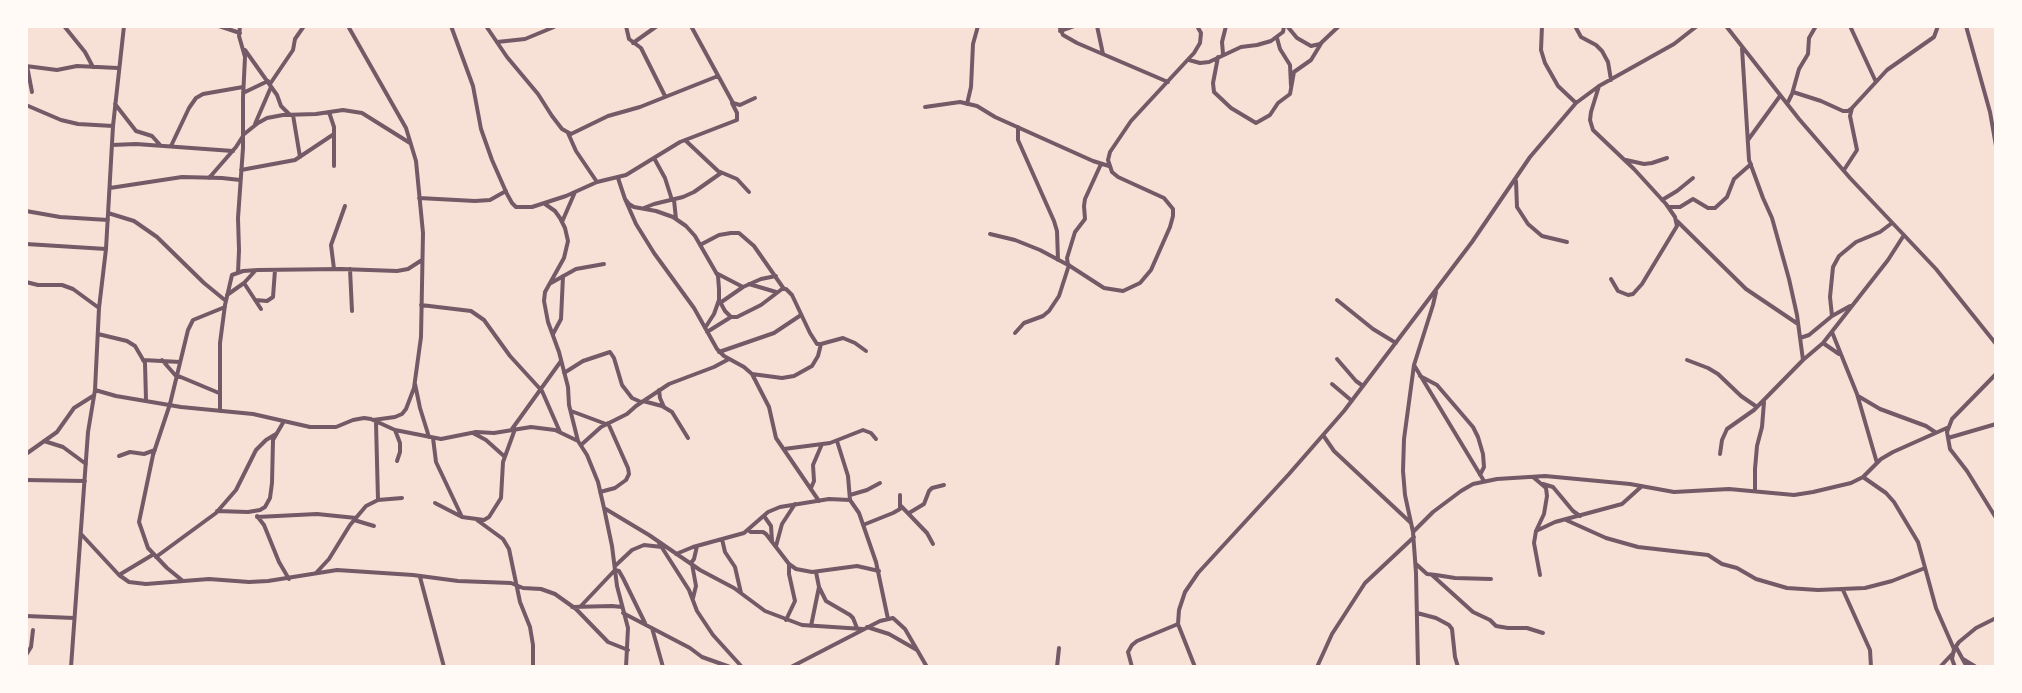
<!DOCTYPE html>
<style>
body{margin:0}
#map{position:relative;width:2022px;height:693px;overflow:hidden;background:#f7e1d7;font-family:Karla,sans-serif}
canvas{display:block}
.frame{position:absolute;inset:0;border:28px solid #fffaf5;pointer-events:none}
</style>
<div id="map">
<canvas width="2022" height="693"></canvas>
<div class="frame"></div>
</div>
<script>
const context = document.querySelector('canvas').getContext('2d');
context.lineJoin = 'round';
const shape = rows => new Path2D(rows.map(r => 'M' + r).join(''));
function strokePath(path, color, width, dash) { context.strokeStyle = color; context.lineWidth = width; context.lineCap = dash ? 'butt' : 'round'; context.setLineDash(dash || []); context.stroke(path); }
const minor = shape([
 [64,26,85,52,93,67],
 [219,26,240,33],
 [348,26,406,128,416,161,423,233,421,337,414,388,406,409,402,414,395,417,373,420],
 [451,26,473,86,481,129,492,160,507,194,512,203,516,207,532,207,566,196,597,182,626,175,680,142,737,120,737,113,732,103],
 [486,26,507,57,538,94,552,116,562,129,571,134,608,116,640,107,718,76],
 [626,26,629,39,641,48,665,96],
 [691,26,733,103,740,105,755,98],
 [1059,26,1063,35,1077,43,1168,82],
 [1097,26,1103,54],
 [1287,26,1297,38,1311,46,1320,44,1339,26],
 [1542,26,1541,50,1545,63,1558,86,1576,103],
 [1575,26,1581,37,1596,45,1602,51,1608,62,1611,80],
 [1726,26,1799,119,1850,178,1936,269,1996,344],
 [1850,26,1876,82],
 [1966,26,1990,112,1996,146],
 [1060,31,1074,26],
 [1277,38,1280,49,1290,65,1291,86],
 [497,42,525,39,554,27],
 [633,43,657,26],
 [1742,48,1749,160,1763,198,1772,218,1789,279,1797,315,1803,360],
 [245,50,277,95,281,106,290,115],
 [1223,54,1222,42,1226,26],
 [1218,57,1213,83,1214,92,1231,108,1256,123,1270,115,1278,103,1290,94,1294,72,1311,60,1322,42],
 [1189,60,1200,63,1209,62,1241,47,1257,45,1271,41,1283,32,1284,26],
 [26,66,57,70,77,66,118,68],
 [27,66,32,92],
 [270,84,293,50,295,39,304,26],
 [1599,86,1591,112,1590,120,1593,130,1634,169,1666,204,1675,217,1677,226,1642,284,1633,294,1628,295,1618,291,1611,279],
 [1793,92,1821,101,1843,111,1848,111,1852,108],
 [243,93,268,81],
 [115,104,136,131,152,136,161,146],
 [967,104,971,87,973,44,978,26],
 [1787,104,1792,94,1799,69,1808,54,1809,38,1816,26],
 [26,105,61,120,78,124,113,126],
 [925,107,960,102,977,106,995,117,1093,161,1109,166],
 [329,112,334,127,334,166],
 [293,115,300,157],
 [255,124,271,87],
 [1018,127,1018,140,1054,221,1057,231,1058,260],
 [568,133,576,151,597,182],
 [243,135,258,123,267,118,283,115,316,114,343,110,362,113,410,143],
 [685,140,718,171,737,179,749,192],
 [1748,140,1780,96],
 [112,145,136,144,233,151],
 [171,146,189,108,196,98,203,94,243,87],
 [654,158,665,178,672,200],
 [1626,160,1644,164,1652,163,1667,158],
 [241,170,295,160,334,134],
 [1844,170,1857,150,1850,116,1852,108,1887,70,1934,37,1938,26],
 [209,178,236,147,243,136],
 [618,178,625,199,629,204,634,207,656,211,673,217,686,226,695,236,718,276,719,289,719,300,714,314,705,328],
 [1516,181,1517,207,1528,224,1542,236,1567,242],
 [110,188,182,177,222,178,240,180],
 [419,198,475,201,490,200,506,191],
 [625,199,636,224,654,253,694,308,717,349,724,356,744,367,752,374,769,407,776,438,819,501],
 [674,200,676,219],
 [1662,200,1677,191,1693,178],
 [545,204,555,211,560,218,565,228,568,241,564,258,545,292,544,301,548,322,559,352,568,387,569,405,578,441,587,455,598,482,604,508,612,546,617,586,628,628,626,667],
 [1668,207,1680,207,1693,199,1708,208,1715,208,1727,197,1734,179,1751,164],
 [644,208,654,204,683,197,694,192,721,173],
 [26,211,60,217,108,220],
 [108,213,134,221,157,237,204,283,226,301],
 [1677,221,1746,289,1798,324],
 [562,222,575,192],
 [990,234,1015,240,1040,250,1070,266,1104,288,1123,291,1140,283,1151,270,1170,227,1173,216,1173,209,1164,198,1118,177,1112,172,1108,160,1110,152,1131,121,1194,53,1200,43,1201,33,1197,26],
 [26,244,106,249],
 [700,245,719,235,731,233,739,233,754,246,784,289],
 [1068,265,1067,258,1075,232,1085,219,1084,206,1085,199,1101,164],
 [334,269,331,245,345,206],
 [350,269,352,311],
 [238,273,239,250,238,218,243,148,243,98,245,57,239,36,240,26],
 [716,273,743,287],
 [26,282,38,285,62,285,73,289,99,308],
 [244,283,261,309],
 [551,283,576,269,604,264],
 [749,284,776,292],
 [227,295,244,283,255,271],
 [255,300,267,301,273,297,275,270],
 [719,300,725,311,731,317,737,317,761,305,782,289,786,289,792,295,810,333,817,344,821,344,843,338,855,343,866,351],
 [1337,300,1373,329,1396,343],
 [720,303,743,287,761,279,776,276],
 [421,305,471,311,484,320,510,356,542,391,560,432],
 [1832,316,1830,297,1833,267,1839,256,1856,242,1880,232,1892,223],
 [707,332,731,317],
 [1832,332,1857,394,1877,463],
 [1015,333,1024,323,1043,316,1049,311,1059,296,1069,265],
 [98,334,127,341,135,346,145,363,146,400],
 [553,334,561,319,563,276],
 [1800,338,1809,335,1832,316,1850,306],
 [1823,343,1839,354],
 [719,352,774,333,801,315],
 [1337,359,1356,381,1363,386],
 [143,360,180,362],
 [162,360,176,376],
 [1687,360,1708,368,1718,374,1741,396,1757,407],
 [1414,365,1484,481],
 [564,373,583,361,610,352,614,358,622,385,632,398,641,402],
 [752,374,782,378,794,376,812,366,818,356,821,344],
 [1996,374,1952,419,1947,432,1950,449,1967,471,1996,518],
 [176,375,219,393],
 [1420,376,1437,385,1473,427,1478,437,1483,454,1484,467,1480,475],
 [415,384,420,408,429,437],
 [1332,384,1352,401],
 [95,390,116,396,181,407,253,414,310,427,336,427,353,420,364,418,371,419,395,430,441,439,476,432,494,433,531,427,555,430,578,441],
 [659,390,660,398,664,407],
 [1858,396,1880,409,1926,426,1935,432],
 [643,401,662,406,672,412,688,438],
 [220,411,220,343,225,305,232,275,243,271,258,270,341,269,397,271,408,269,422,260],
 [571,411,606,424],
 [376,423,378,500],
 [512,429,561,361],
 [395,430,400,443,400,452,397,461],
 [473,433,486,440,505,457],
 [1323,435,1334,451,1411,523],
 [433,438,436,462,462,517],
 [1948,438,1996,424],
 [44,441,63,447,86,464],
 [837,441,848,476,850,500],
 [581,445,601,427,627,414,636,406,669,384,714,367,729,359],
 [784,449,830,443,863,430,871,433,876,439],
 [26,454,57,432,74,408,93,396],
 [1720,454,1722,440,1727,429,1754,410,1803,360,1823,343,1888,260,1904,235],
 [119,456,130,452,144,454,155,450],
 [1533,477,1546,488,1547,496,1544,514,1536,531,1534,543,1540,575],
 [1863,477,1886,493,1894,502,1918,542,1936,608,1954,649],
 [26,480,85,481],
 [1543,484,1553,487,1573,511,1580,516],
 [811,488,814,481,813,465,822,444],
 [1755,491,1755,469,1757,446,1762,427,1764,402],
 [600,492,615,488,626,480,629,474,628,468,608,423],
 [850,495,867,490,880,483],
 [435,503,462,517,484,520,489,517,501,498,503,462,515,429],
 [901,506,927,533,933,544],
 [604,508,649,535,700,570,734,588,765,611,802,625,863,629],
 [217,511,248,512,260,510,265,507,270,498,272,483,273,440,284,421],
 [909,513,924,504,929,491,932,488,944,485],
 [257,516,264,525,279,562,289,579],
 [764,516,771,526,772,541],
 [257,517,317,514,356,518],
 [354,520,374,526],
 [477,520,503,539,509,549,520,602,530,627,533,645,533,667],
 [1566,520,1606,538,1638,547,1708,555,1722,564,1737,568,1756,579,1787,588,1818,590,1865,588,1892,581,1925,568],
 [863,525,893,513,900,509,900,495],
 [748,530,751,532,763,532,766,534,789,564,796,569,812,572,857,566,879,571],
 [1536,531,1555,522,1622,504,1642,486],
 [1413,532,1433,512,1461,491,1473,484,1497,479,1545,476,1630,484,1674,492,1729,489,1794,495,1813,492,1851,483,1863,477,1881,459,1893,452,1949,427],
 [81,534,119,575,129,582,146,584,209,579,249,582,268,581,337,570,413,575,458,581,511,583,523,588,541,589,555,594,576,609,608,642,628,650],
 [722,539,725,552,735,567,741,593],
 [659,543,689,590,697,611,713,635,742,667],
 [776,546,782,524,795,504],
 [676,554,693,547,744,533,768,512,780,507,829,499,850,500,859,513,876,562,888,619],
 [156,557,216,513,236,490,256,450,266,440,276,434],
 [691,563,694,559,697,546],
 [692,564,696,586,693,598],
 [1416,564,1427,574,1436,575,1455,578,1491,579],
 [615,566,632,550,644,545,662,547],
 [816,572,819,587,826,601,850,615,853,618,857,628],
 [316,573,329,559,350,525,366,506,378,500,402,498],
 [119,575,154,554],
 [1432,575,1473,612,1490,620,1496,626,1508,628,1527,628,1543,633],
 [420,577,444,667],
 [183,581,167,568,148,548,139,522,153,455,170,404,188,330,193,320,225,307],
 [1843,590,1870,650,1871,667],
 [572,607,612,606,622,607],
 [580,607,615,570,619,571,623,578,645,623],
 [623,613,690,648,702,657,730,667],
 [1417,613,1436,618,1449,625,1452,629,1455,657,1458,667],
 [26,616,74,618],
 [786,620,795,601,789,574,789,564],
 [811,626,819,587],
 [867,627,889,634,917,650],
 [652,628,663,667],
 [1956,647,1967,667],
 [26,655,31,647,33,630],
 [1963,659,1976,667],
 [71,667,88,432,95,390,99,308,106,249,113,126,124,26],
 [791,667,880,621,893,618,905,629,927,667],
 [1057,667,1059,648],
 [1132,667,1128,652,1132,645,1137,641,1178,624],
 [1195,667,1178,624,1179,610,1185,592,1198,573,1289,474,1344,411,1472,242,1530,157,1576,103,1599,86,1674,44,1697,26],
 [1317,667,1332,634,1365,583,1414,537],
 [1418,667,1416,573,1413,532,1405,495,1403,471,1404,439,1414,365,1433,305,1436,292],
 [1940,667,1954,652],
 [1955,667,1952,659,1954,649,1959,642,1976,628,1996,618]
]);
strokePath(minor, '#755966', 4);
</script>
